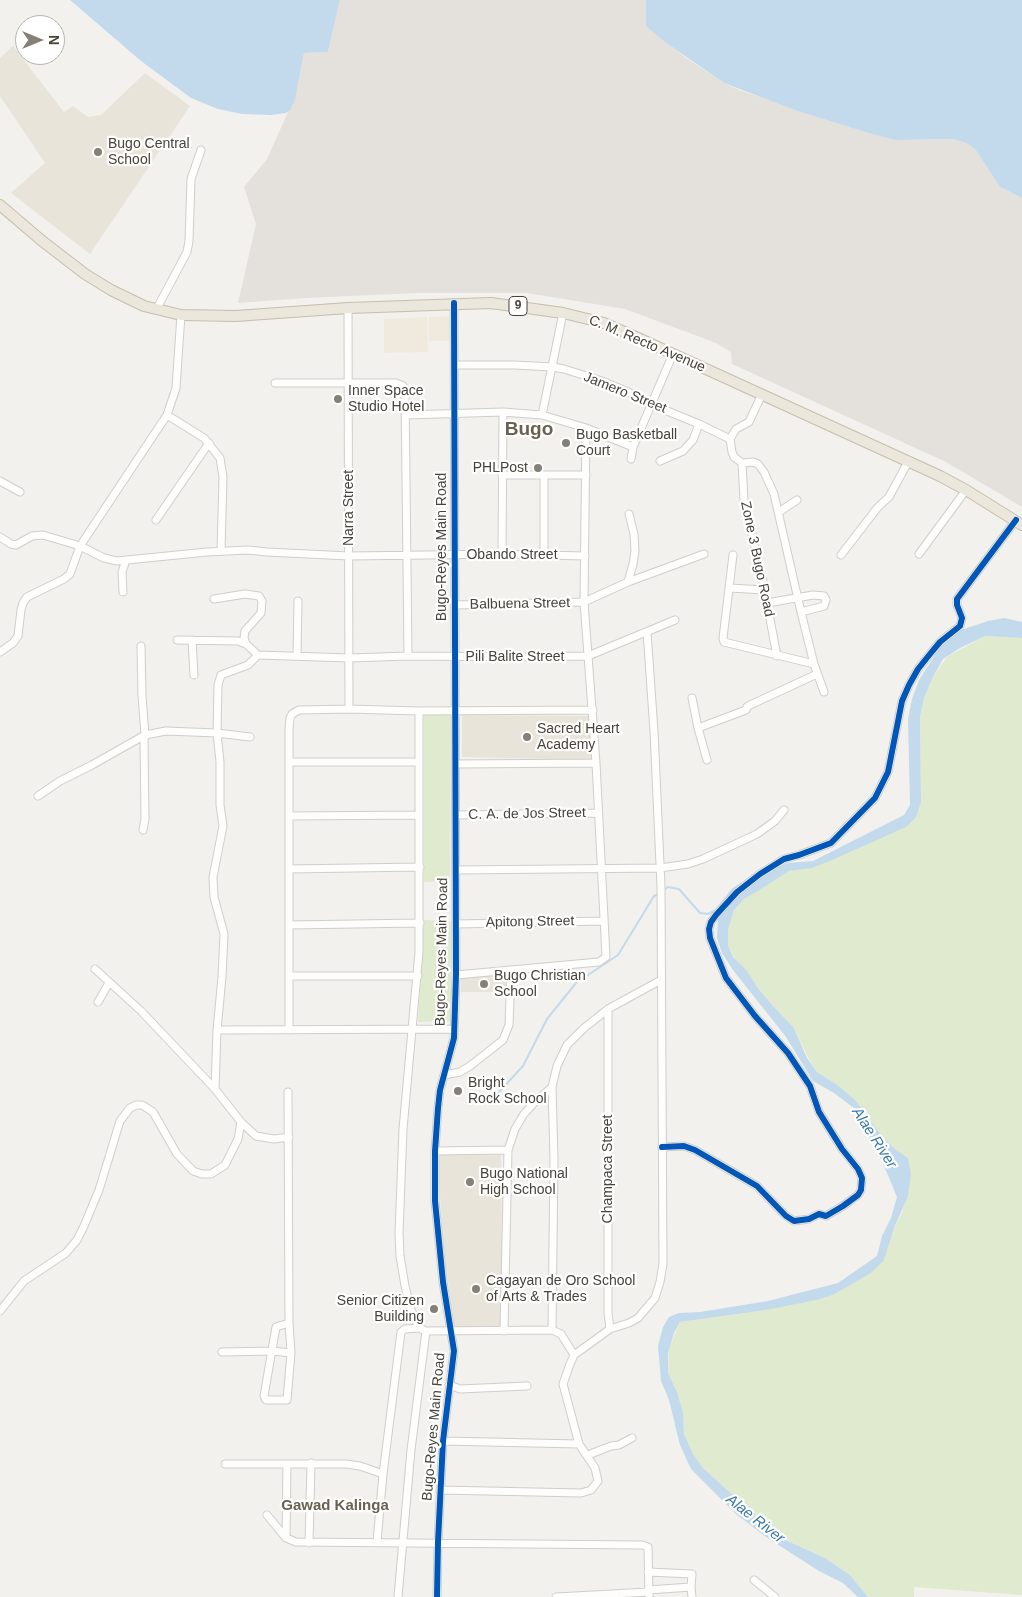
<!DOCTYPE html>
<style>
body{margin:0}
#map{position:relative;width:1022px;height:1597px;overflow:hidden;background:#f2f1ed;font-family:Helvetica,sans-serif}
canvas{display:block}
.north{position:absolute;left:15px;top:15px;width:50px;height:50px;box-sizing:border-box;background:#fff;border:1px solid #b6b4b0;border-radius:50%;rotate:90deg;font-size:14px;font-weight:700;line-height:20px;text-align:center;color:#484339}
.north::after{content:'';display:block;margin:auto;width:18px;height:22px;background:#848078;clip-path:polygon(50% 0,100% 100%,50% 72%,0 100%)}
</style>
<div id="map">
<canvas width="1022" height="1597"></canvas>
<div class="north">N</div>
</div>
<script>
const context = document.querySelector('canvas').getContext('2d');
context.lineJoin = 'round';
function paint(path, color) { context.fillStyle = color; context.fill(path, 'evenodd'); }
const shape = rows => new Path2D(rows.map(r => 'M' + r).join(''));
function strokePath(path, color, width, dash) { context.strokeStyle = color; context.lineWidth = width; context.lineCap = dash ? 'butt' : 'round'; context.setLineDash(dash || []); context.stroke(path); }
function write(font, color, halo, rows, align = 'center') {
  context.font = font + ' Helvetica,sans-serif'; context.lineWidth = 4.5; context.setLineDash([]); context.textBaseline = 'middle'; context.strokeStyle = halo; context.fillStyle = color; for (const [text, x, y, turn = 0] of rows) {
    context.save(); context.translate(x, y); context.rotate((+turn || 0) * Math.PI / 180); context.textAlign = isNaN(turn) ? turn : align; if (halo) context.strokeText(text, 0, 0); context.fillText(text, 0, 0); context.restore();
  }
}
const commercial = shape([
 [449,316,449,341,429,341,429,317],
 [427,317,428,352,384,353,384,319]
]);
const industrial = shape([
 [340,0,646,0,646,26,685,57,724,83,739,90,872,134,915,140,953,139,966,143,975,149,1000,187,1022,198,1022,507,946,462,732,364,731,352,716,343,625,309,527,293,416,293,306,298,238,303,256,224,244,187,267,159,296,94,304,53,328,52]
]);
const education = shape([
 [13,46,64,112,73,106,88,117,101,115,145,73,190,106,90,254,11,193,45,163,0,96,0,58],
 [462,715,591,716,592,760,462,757],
 [506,972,506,992,461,992,461,975],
 [438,1155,501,1155,503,1329,454,1328,442,1235]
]);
const green = shape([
 [985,636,1022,638,1022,1595,914,1587,914,1597,868,1597,850,1575,825,1558,791,1542,756,1516,703,1468,693,1454,684,1434,683,1412,677,1392,668,1373,669,1348,680,1322,766,1310,833,1295,871,1273,903,1211,908,1158,896,1150,881,1135,836,1084,817,1072,809,1059,794,1028,774,1007,735,959,728,945,728,930,734,910,744,899,758,891,789,871,815,866,906,827,921,802,920,717,924,698,933,677,947,657],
 [424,712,451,712,450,881,424,882],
 [424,920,452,921,451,1021,418,1022]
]);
const water = shape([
 [70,0,340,0,328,52,304,53,295,100,290,110,286,113,272,115,242,114,218,109,191,98,141,61],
 [646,0,1022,0,1022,198,1000,187,975,149,966,143,953,139,896,140,872,134,795,110,724,83,665,42,646,26],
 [1004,618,1022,622,1022,638,985,636,960,648,943,659,933,677,924,698,920,717,921,802,916,817,906,827,832,860,812,868,789,871,758,891,744,899,734,910,728,930,728,945,733,957,747,971,758,988,774,1007,794,1028,807,1058,817,1072,836,1084,855,1100,881,1135,896,1150,908,1158,911,1174,908,1196,894,1228,884,1260,871,1273,833,1295,816,1300,766,1310,680,1322,674,1333,668,1353,668,1373,677,1392,683,1412,684,1434,693,1454,703,1468,756,1516,788,1541,825,1558,850,1575,868,1597,858,1597,843,1583,819,1571,766,1537,736,1514,691,1469,680,1445,669,1400,661,1381,658,1346,663,1327,669,1317,679,1313,700,1312,768,1301,838,1283,877,1256,882,1236,891,1218,897,1197,882,1161,854,1108,834,1093,813,1081,786,1037,733,970,722,953,717,938,718,920,725,905,772,870,787,863,813,861,904,815,910,805,908,719,912,699,919,680,941,646,961,630,988,621]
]);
const stream = shape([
 [664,890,668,887,679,889,700,913,708,914,716,910,733,889,754,875],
 [499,1092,523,1066,547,1019,576,983,618,955,654,896,660,893]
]);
const minor = shape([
 [348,308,349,709],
 [156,310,187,252,189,241,191,179,201,150],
 [455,365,514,365,553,367,564,369,602,381,628,392,650,404,699,424,730,439],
 [275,383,396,383,403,386,405,389,408,656],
 [762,394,749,422,736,429,730,439,732,452,734,457,742,463,753,462,758,464,764,472,774,494,801,612,814,664,824,692],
 [167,415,204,438,220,458,223,477,221,551],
 [406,415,503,412,542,415,586,428,633,447,673,354],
 [542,415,563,313],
 [631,459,633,447],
 [660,461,683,451,693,440,699,424],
 [742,463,744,500,762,577,777,656],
 [502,475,586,475],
 [0,481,20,492],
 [779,512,797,500],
 [156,520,209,443],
 [0,537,11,544,16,545,32,536,43,535,80,546,104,558,117,561,207,552,248,550,267,552,349,556,502,554,585,556],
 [502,554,503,412],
 [919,554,966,490],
 [544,555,544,475],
 [733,555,723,638,724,642,814,664],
 [841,555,878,507,889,497,908,462],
 [628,582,633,564,635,551,634,534,629,514],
 [730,588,764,590],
 [123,592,122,572,126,560],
 [214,599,245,594,259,596,262,601,261,613,245,631,244,638,246,644],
 [767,603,813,595,824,596,826,600,824,606,801,612],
 [455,605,584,602,628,582,704,554],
 [177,640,238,641,246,644,258,655],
 [192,640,194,675],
 [141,646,142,696,145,735,144,740,145,819,143,830],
 [0,652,13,643,18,636,21,610,23,603,27,597,64,579,70,574,80,546,167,415,176,388,181,315],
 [258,655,349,658,408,656,526,657,588,656,675,620],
 [297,655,298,601],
 [692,698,698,728,707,760],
 [419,711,419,952,403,1129,399,1233,400,1256,405,1286,411,1310,419,1328,426,1331,552,1330],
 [698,728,746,710,747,707,750,705,817,674],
 [289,762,419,762],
 [456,764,596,763],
 [38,796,60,781,92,765,145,735,166,731,217,733,250,737],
 [456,815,598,813],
 [289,816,419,815],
 [289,869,420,867],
 [456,870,660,868,688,864,703,859,757,834,775,821,784,810],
 [456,924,604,921],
 [289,925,420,923],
 [95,969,141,1011,215,1089,241,1122,256,1136,274,1139,289,1137],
 [456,975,599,962,606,957,596,763,584,602,586,428],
 [289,976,418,976],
 [98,1002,109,983],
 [608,1009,608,1313,610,1329],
 [217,1030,454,1029],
 [289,1030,289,730,290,718,292,714,299,710,349,709,419,711,593,710],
 [444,1075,460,1072,470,1066,503,1040,509,1025,511,970],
 [215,1089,217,1030,222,977,224,934,214,897,213,877,223,826,220,805,220,762,217,733,218,685,221,675,248,665,258,655],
 [288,1092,289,1323,291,1353,287,1400,266,1400,264,1396,276,1327,289,1323],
 [662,1147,684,1146,695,1150,757,1186,786,1216,794,1221,809,1219,819,1214,826,1216,843,1206,858,1195,861,1190,862,1178,858,1169,842,1149,819,1112,810,1086,788,1053,755,1016,726,978,710,938,709,929,711,922,716,915,737,892,760,874,784,859,799,855,831,843,875,798,888,772,902,701,909,685,918,669,930,654,940,642,960,626,962,618,957,605,957,599,1016,520],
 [435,1151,508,1150],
 [0,1311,24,1281,66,1253,77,1240,84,1226,99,1190,120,1121,130,1108,136,1105,142,1105,153,1112,177,1154,193,1171,202,1174,211,1174,225,1165,238,1139,241,1122],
 [504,1331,508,1150,515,1129,524,1114,534,1103,552,1087],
 [222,1352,272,1351,291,1353],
 [574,1355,561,1334,552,1330,554,1159,552,1087,557,1066,567,1045,583,1029,608,1009,661,980],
 [449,1385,460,1389,527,1386],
 [443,1441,579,1444],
 [588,1455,611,1446,619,1445,632,1438],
 [225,1464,346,1464,360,1466,383,1474],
 [440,1490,581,1493,591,1490,598,1481,595,1468,579,1444,563,1384,570,1364,574,1355,610,1329,629,1323,638,1318,655,1298,660,1282,663,1264,661,886,654,731,647,632],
 [267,1515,286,1538,296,1542,642,1545,648,1547,649,1597],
 [286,1538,287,1464],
 [377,1542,383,1474,401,1332,405,1329,419,1328],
 [309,1543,311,1463],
 [648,1572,692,1574,691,1587],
 [754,1580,775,1597],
 [648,1590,691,1587,692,1597],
 [398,1597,411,1450,426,1331],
 [437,1597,438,1542,443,1441,454,1351,443,1282,435,1201,435,1151,438,1108,440,1090,454,1038,456,975,454,303],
 [556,1597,649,1592]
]);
const highway = shape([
 [0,205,41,240,85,274,111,290,144,306,181,315,236,316,348,308,491,303,563,313,604,323,636,337,940,476,966,490,1022,525]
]);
const cycleway = shape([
 [662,1147,684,1146,695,1150,757,1186,786,1216,794,1221,809,1219,819,1214,826,1216,843,1206,858,1195,861,1190,862,1178,858,1169,842,1149,819,1112,810,1086,788,1053,755,1016,726,978,710,938,709,929,711,922,716,915,737,892,760,874,784,859,799,855,831,843,875,798,888,772,902,701,909,685,918,669,930,654,940,642,960,626,962,618,957,605,957,599,1016,520],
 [437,1597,438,1542,443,1441,454,1351,443,1282,435,1201,435,1151,438,1108,440,1090,454,1038,456,975,454,303]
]);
const markers = [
 [98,152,5,"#848078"],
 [338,399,5,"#848078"],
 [566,443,5,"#848078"],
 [538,468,5,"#848078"],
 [527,737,5,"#848078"],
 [484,984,5,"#848078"],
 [458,1091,5,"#848078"],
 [470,1182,5,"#848078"],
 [476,1289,5,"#848078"],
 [434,1309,5,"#848078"]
];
const shields = [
 [518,306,18]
];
const shieldNames = [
 ["9",518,306]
];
const poiNames = [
 ["Bugo Central",108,144],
 ["School",108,160],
 ["Inner Space",348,391],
 ["Studio Hotel",348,407],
 ["Bugo Basketball",576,435],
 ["Court",576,451],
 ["PHLPost",528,468,"right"],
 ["Sacred Heart",537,729],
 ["Academy",537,745],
 ["Bugo Christian",494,976],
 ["School",494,992],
 ["Bright",468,1083],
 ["Rock School",468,1099],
 ["Bugo National",480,1174],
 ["High School",480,1190],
 ["Cagayan de Oro School",486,1281],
 ["of Arts & Trades",486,1297],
 ["Senior Citizen",424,1301,"right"],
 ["Building",424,1317,"right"]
];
const streetNames = [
 ["C. M. Recto Avenue",647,344,23],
 ["Jamero Street",625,393,22],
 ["Narra Street",349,508,-90],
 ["Bugo-Reyes Main Road",442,547,-90],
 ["Obando Street",512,555],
 ["Zone 3 Bugo Road",757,559,78],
 ["Balbuena Street",520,604,-1],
 ["Pili Balite Street",515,657],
 ["C. A. de Jos Street",527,814,-1],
 ["Apitong Street",530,922,-1],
 ["Bugo-Reyes Main Road",442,952,-89],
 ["Champaca Street",608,1169,-90],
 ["Bugo-Reyes Main Road",434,1427,-85]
];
const waterNames = [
 ["Alae River",874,1138,57],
 ["Alae River",755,1519,38]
];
const neighbourhoodNames = [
 ["Gawad Kalinga",335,1506]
];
const districtNames = [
 ["Bugo",529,430]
];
paint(commercial, '#f0eade');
paint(industrial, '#e4e1dd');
paint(education, '#e8e4d9');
paint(green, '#dfeacf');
paint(water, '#c2daec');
strokePath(stream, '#c2daec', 2);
strokePath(minor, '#d0cecb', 9);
strokePath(highway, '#c7beab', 12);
strokePath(minor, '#fdfdfc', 7);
strokePath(highway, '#ebe7dc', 10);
strokePath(cycleway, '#0057b8', 6);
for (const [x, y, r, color] of markers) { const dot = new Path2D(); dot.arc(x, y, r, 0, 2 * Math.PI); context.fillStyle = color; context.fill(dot); strokePath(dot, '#fff', 2); }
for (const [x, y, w] of shields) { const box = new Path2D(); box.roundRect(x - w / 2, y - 9.5, w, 19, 4); context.fillStyle = '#fff'; context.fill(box); strokePath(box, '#484339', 1); }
write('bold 12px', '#484339', null, shieldNames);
write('14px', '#484339', '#fff', poiNames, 'left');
write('14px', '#484339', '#fff', streetNames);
write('italic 15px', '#3a78ac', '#fff', waterNames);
write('bold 15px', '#6a6151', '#fff', neighbourhoodNames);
write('bold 19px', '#6a6151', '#fff', districtNames);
</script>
